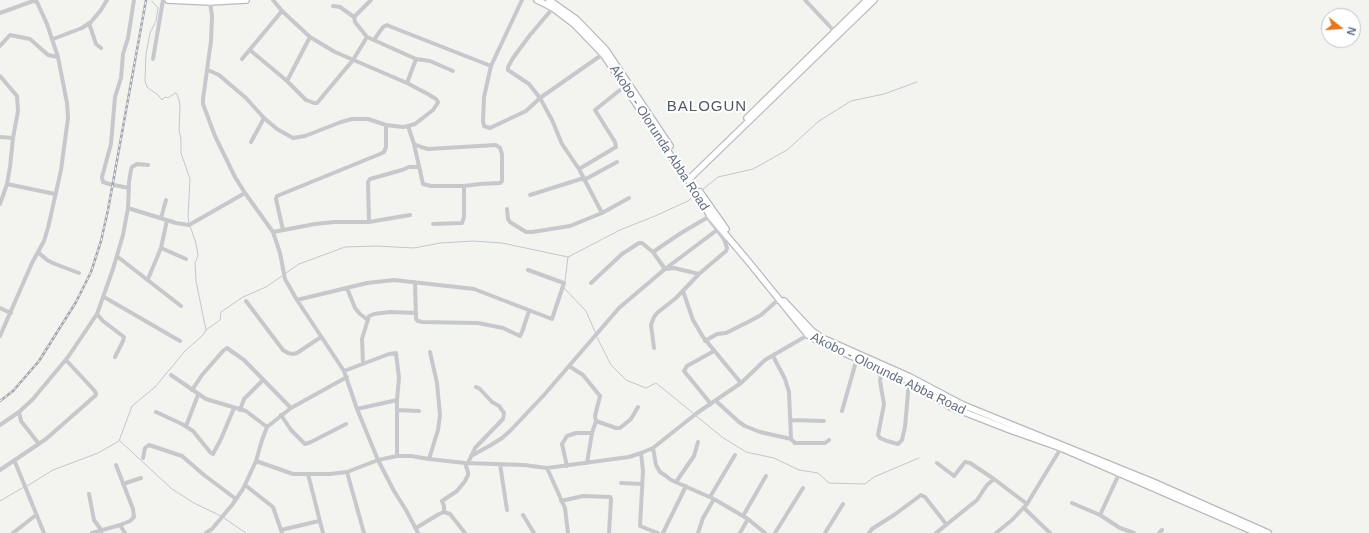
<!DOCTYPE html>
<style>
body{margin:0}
#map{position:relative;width:1369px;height:533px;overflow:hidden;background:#f3f4ef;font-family:Helvetica,sans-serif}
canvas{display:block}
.north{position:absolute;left:1321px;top:8px;width:40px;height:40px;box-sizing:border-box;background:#fff;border:1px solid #c0c5cd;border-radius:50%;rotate:107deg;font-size:11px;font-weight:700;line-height:16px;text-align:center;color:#626d81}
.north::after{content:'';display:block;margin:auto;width:14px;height:18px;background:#e4771f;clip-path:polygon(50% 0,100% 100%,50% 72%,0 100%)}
</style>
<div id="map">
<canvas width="1369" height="533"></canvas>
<div class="north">N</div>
</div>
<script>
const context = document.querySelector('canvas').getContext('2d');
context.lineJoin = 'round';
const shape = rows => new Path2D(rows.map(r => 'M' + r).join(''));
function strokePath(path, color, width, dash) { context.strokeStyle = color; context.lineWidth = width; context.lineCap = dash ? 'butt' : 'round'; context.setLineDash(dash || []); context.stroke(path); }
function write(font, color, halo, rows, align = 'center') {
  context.font = font + ' Helvetica,sans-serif'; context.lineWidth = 4; context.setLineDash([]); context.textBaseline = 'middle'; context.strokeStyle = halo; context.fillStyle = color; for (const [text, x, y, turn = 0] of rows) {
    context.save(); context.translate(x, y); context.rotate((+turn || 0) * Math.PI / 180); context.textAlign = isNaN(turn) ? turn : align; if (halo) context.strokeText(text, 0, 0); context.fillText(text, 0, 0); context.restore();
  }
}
const stream = shape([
 [152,1,158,8,156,21,150,33,146,54,145,81,147,87,158,95,162,100,165,97,168,98,175,93,177,94,179,100,180,107,179,130,181,139,181,153,190,179,188,217,189,223],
 [702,190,718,177,753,169,787,150,819,121,851,101,884,94,917,82],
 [190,226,195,240,197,249,198,256,195,263,196,281,206,330],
 [286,273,299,264,345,247,376,246,414,248,440,243,473,241,502,243,568,257,620,230,655,216,688,201,696,194],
 [565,281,568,257],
 [564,288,586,311,596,334],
 [597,337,611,365,626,380,646,388,656,383,693,413],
 [695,415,722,437,746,452,774,458,799,470,818,473,829,483,865,484,874,477,919,458],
 [120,441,172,489,194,503,221,516],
 [27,486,53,470,98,453,119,441,132,406,155,387,185,351,202,336,206,330,220,320,221,312,243,297,266,287,282,276],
 [0,501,24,487],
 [224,518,246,533]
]);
const street = shape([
 [522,0,491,66,484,97,483,121,484,126,490,128,526,111,540,98,603,54],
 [805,0,836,33],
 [210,2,212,16,211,41,203,99,203,104,215,136,235,177,245,193,273,232,280,253,285,279,297,300,344,371,357,409,378,460,394,491,406,510,418,533],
 [333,6,340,7,354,17,355,22,367,37,416,59,430,61,453,71],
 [553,8,530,35,513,58,508,67,508,70,529,84,540,98,552,120,562,144,579,169,602,213],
 [0,13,33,1,37,2,47,24,58,57,67,103,68,118,61,170,48,228,44,241,32,263,0,336],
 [354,17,371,0],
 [89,23,96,44,101,48],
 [53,39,82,28,91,22,101,10,107,0],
 [374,40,383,27,387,25,389,26,491,66],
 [0,46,10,35,30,39,48,55,58,57],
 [250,50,287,81,306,100,314,103,317,103,353,60,367,37],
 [153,59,163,0],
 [242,59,282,11],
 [208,70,219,75,246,98,264,118,277,129,293,138,305,136,341,122,352,119,368,119,386,125,403,127,408,126,415,124,433,110,437,104,438,102,436,99,426,93,407,83,335,52,310,37,282,11,273,0],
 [0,76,17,96,18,111,13,138,10,167,7,184,0,204],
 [287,81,310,37],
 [407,83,416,59],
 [408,126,414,144,423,184,431,186,464,186,480,184,500,183,502,181,502,154,500,148,496,145,428,149,421,147,414,144],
 [0,137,13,138],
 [251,142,264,118],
 [579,169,616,147,615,142,595,110,625,86],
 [584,180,617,162],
 [7,184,55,194],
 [129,188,109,184,103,182,102,177,111,144,115,97,121,78,123,54,128,38,134,0],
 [530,195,584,178],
 [128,208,176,223,189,225,245,193],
 [507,209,508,219,510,222,526,232,532,232,570,226,602,213,629,198],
 [161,218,166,200],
 [369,222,368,182,370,179,402,170,409,167,419,167],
 [433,224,462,223,464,217,464,186],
 [283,230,276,199,277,196,380,154,384,152,386,147,386,125],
 [273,232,315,224,334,222,369,222,410,215],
 [161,248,186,259],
 [38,252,47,260,55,264,79,273],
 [653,252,681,233,710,216],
 [118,257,181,306],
 [666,269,674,268,699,274],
 [148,279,161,248,167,220],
 [415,282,416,319,418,321,422,322,478,323,503,328,520,336,522,332,529,311],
 [591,283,622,254,639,243,642,243,653,252,665,269],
 [347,288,355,308,360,314,368,320],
 [683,291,693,320,703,337,741,383],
 [104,297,180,341],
 [297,300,367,283,394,280,474,289,552,319,564,283,528,270],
 [246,301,283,350,288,353,293,354,297,353,321,337],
 [0,308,11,313],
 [97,314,103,321,124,337,123,341,115,357],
 [705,341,717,334,726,333,750,321,761,315,779,299],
 [654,348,651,325,654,317,657,313,676,298,699,274,726,251,727,248,724,239,709,219],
 [773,356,785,379,789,392,791,439],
 [363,364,362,339,369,316,374,314,390,312,416,313],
 [569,366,583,375,600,396,595,416,596,421,592,433,587,463],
 [882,370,880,381,884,404,878,435,880,438,887,441,898,444,902,440,905,427,909,381],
 [344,371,389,354,396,353,399,378,397,400],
 [171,375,206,399,246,411,267,427],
 [192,390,202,375,223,351,227,348,244,360,291,408],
 [716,401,739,422,745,426,760,432,791,439,795,443,825,443,829,440],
 [711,404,684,371,687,366,714,351],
 [357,409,397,400,397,456],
 [240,410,244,399,263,380],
 [397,410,419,411],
 [842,411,857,358],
 [19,412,21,421,39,444],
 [156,412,182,424,193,431,210,452,213,454,221,439,234,408],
 [281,415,291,430,305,444,311,442,346,424],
 [791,420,824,421],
 [596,421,616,428,620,428,631,419,638,407],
 [0,425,19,412,33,399,68,357,97,314,113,269,123,235,128,208,129,182,131,170,132,167,137,164,148,165],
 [186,426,198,395],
 [653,448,656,465,660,472,666,476,671,480,714,499,748,519,765,533],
 [641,453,643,471,640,526,658,533],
 [471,456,491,445,502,438,510,431,544,395,619,308,665,269,717,230],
 [143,458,145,448,149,445,182,456,204,475,236,499],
 [429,459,438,430,440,415,437,383,430,352],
 [256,461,293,474,330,474,347,472,378,460,397,456,411,456,429,459,465,463,524,465,547,468,629,457,641,453,653,448,697,413,741,383,765,360,808,335],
 [15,462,44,533],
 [468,463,475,448,503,419,504,413,499,406,492,402,480,389,476,387],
 [937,463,954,476,965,462,970,463,994,479,1027,504],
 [500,464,507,510],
 [567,466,562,444,567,436,576,433,592,433],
 [547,468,565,508,568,533],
 [0,470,46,439,96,395,96,393,93,389,66,360],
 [347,472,364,533],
 [308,474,323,533],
 [676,482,694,456,698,442],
 [621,483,642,484],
 [123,484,141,478],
 [245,485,273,507,282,533],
 [89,494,94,520,102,531],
 [710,497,735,455],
 [561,501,583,496,610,497,611,499,609,533],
 [1072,503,1100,515,1120,528,1134,533],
 [1024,508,1050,533],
 [444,512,444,506,442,501,457,491,465,481,468,475,468,472,465,463],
 [523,515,534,533],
 [1100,515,1119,474],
 [743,516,766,476],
 [120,525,125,533],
 [416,528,439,514,444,512,450,514,465,533],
 [281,530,319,521],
 [13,533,36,515],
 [92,533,120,525,130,521,134,517,133,509,116,465],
 [206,533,212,529,232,505,243,489,256,461,262,440,267,427,291,408,347,377],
 [663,533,686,486],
 [698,533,703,518,714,499],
 [740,533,748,519],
 [775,533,803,488],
 [825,533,843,504],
 [869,533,872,529,894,515,921,495,925,497,946,524],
 [936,533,977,500,987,485,994,479],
 [996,533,1012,520,1027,504,1061,448],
 [1159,533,1162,530]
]);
const secondary = shape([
 [168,0,210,2,246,0],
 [537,0,553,8,574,24,603,54,683,174,695,189,710,216,748,261,808,335,819,342,909,381,951,407,1010,430,1061,448,1257,533],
 [549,0,576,19,606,50,670,146],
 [747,118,867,0],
 [688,180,874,0],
 [700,192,726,229],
 [784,301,812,331,822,338,910,377,963,405,1153,482,1268,533]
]);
const rail = shape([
 [0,401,13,391,39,361,76,302,91,272,101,241,108,210,146,0]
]);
const streetNames = [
 ["Akobo - Olorunda Abba Road",659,138,57],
 ["Akobo - Olorunda Abba Road",888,374,26]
];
const quarterNames = [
 ["BALOGUN",707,107]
];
strokePath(stream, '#bfc7cd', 1);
strokePath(secondary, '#b6b9be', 8);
strokePath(street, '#c6c8cc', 4);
strokePath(secondary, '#fff', 5.5);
strokePath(rail, '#a3a7ae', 2.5);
strokePath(rail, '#fff', 1, [3]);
write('13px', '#626d81', '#fff', streetNames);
context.letterSpacing = '1px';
write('15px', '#505866', '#fff', quarterNames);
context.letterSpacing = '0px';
</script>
